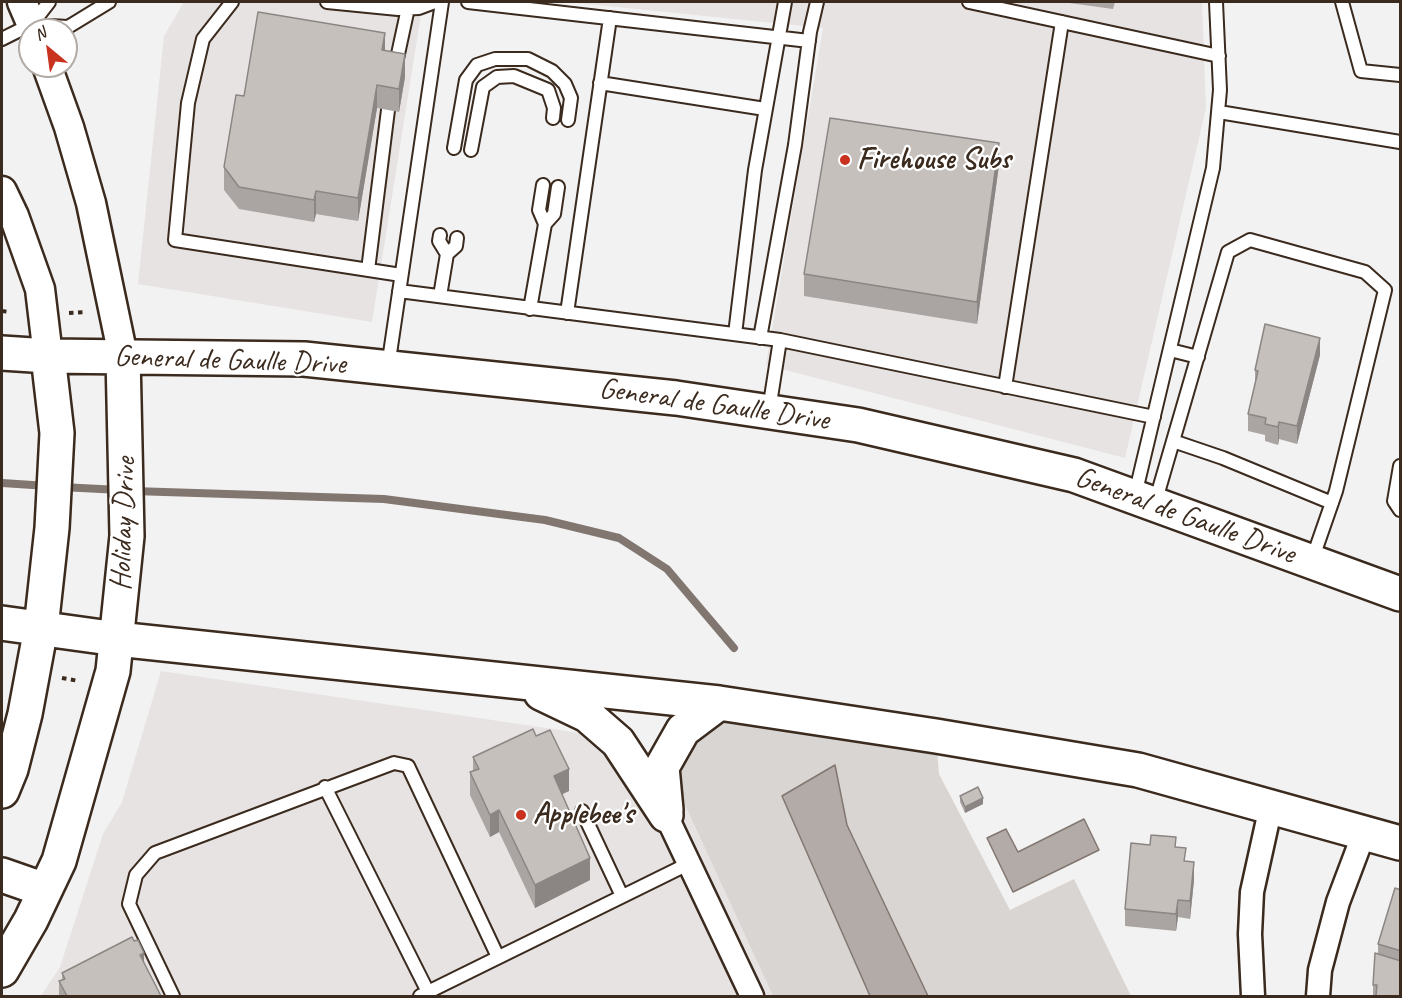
<!DOCTYPE html>
<style>
body{margin:0}
#map{position:relative;width:1402px;height:998px;overflow:hidden;background:#f3f2f2;font-family:Caveat,sans-serif}
canvas{display:block}
.frame{position:absolute;inset:0;border:3px solid #3b2a1e;pointer-events:none}
.north{position:absolute;left:18px;top:18px;width:60px;height:60px;box-sizing:border-box;background:#fff;border:2px solid #b1aaa5;border-radius:50%;rotate:331deg;font-size:16px;font-weight:700;line-height:24px;text-align:center;color:#3b2a1e}
.north::after{content:'';display:block;margin:auto;width:21px;height:27px;background:#c8321e;clip-path:polygon(50% 0,100% 100%,50% 72%,0 100%)}
</style>
<div id="map">
<canvas width="1402" height="998"></canvas>
<div class="frame"></div>
<div class="north">N</div>
</div>
<script>
const context = document.querySelector('canvas').getContext('2d');
context.lineJoin = 'round';
function paint(path, color) { context.fillStyle = color; context.fill(path, 'evenodd'); }
const shape = rows => new Path2D(rows.map(r => 'M' + r).join(''));
function strokePath(path, color, width, dash) { context.strokeStyle = color; context.lineWidth = width; context.lineCap = dash ? 'butt' : 'round'; context.setLineDash(dash || []); context.stroke(path); }
function write(font, color, halo, rows, align = 'center') {
  context.font = font + ' Caveat,sans-serif'; context.lineWidth = 4.5; context.setLineDash([]); context.textBaseline = 'middle'; context.strokeStyle = halo; context.fillStyle = color; for (const [text, x, y, turn = 0] of rows) {
    context.save(); context.translate(x, y); context.rotate((+turn || 0) * Math.PI / 180); context.textAlign = isNaN(turn) ? turn : align; if (halo) context.strokeText(text, 0, 0); context.fillText(text, 0, 0); context.restore();
  }
}
const built = shape([
 [184,2,423,2,372,322,138,284,164,36],
 [567,2,1202,2,1206,108,1125,458,766,365,823,28],
 [161,671,580,733,686,807,773,996,41,996,60,967,103,834,122,802]
]);
const green = shape([
 [719,703,936,736,939,774,1010,910,1074,879,1131,996,928,996,847,825,835,765,782,796,870,996,773,996,686,807,664,792]
]);
const water = shape([
 [835,765,847,825,928,996,870,996,782,796,835,765],
 [1084,819,1099,850,1013,892,987,838,1006,829,1018,852,1084,819]
]);
const stream = shape([
 [2,483,48,486],
 [61,487,120,490],
 [133,491,384,499,545,520,619,538,667,569,734,648]
]);
const path = shape([
 [2,311,9,312],
 [69,313,86,312],
 [62,678,79,681]
]);
const service = shape([
 [232,2,203,39,188,103,175,240,401,275],
 [327,2,398,9,419,8,435,2],
 [468,2,809,41],
 [969,2,1219,56],
 [1342,2,1361,71,1400,75],
 [33,25,68,27,109,2],
 [2,39,32,24,49,2],
 [395,68,408,8],
 [600,83,765,109],
 [1219,112,1400,142],
 [454,148,466,80,477,65,495,59,528,59,552,71,565,84,571,98,568,120],
 [471,150,483,87,497,77,514,76,548,90,554,108,553,118],
 [545,224,554,214,558,187],
 [447,254,456,246,457,238],
 [368,270,388,110],
 [399,291,780,340,1154,417],
 [440,296,447,254,439,241,440,235],
 [530,309,545,224,539,210,543,185],
 [567,313,610,18],
 [735,334,755,170,785,2],
 [760,338,795,145,810,32,817,2],
 [1170,350,1198,357],
 [388,367,442,2],
 [1005,387,1062,22],
 [769,410,780,340],
 [1173,441,1223,458,1332,503],
 [1400,466,1394,501,1400,510],
 [1135,495,1213,168,1220,90,1216,2],
 [1155,503,1228,252,1250,240,1365,272,1385,290,1336,491,1312,560],
 [325,787,430,996],
 [582,811,622,896],
 [173,996,129,904,136,875,155,853,394,763,408,766,498,957],
 [420,996,690,863]
]);
const minor = shape([
 [666,815,752,996],
 [1253,996,1250,934,1252,892,1271,806],
 [1318,996,1320,970,1338,902,1364,833]
]);
const tertiary = shape([
 [22,2,34,30],
 [47,66,69,127,91,203,123,356],
 [2,191,14,216,40,289,48,356]
]);
const primary = shape([
 [2,353,48,356,304,359,676,398,858,425,1074,475,1400,594],
 [2,623,117,639,719,703,936,736,1138,770,1400,843],
 [541,693,587,715,618,742,666,815],
 [2,791,11,769,25,714,41,628,52,528,57,433,48,356],
 [666,810,662,767,683,730,719,703],
 [2,875,45,890],
 [2,970,31,920,59,861,113,671,127,536,123,356]
]);
const wall = shape([
 [1062,2,1115,2,1113,9],
 [385,51,405,77,399,112,377,108,358,221,316,214,314,222,239,209,224,190,224,167,244,96],
 [999,165,977,324,804,296,804,274],
 [1320,355,1297,444,1279,439,1278,445,1265,441,1265,435,1248,431,1248,414,1255,386,1255,370],
 [536,736,569,791,562,794,590,880,535,908,499,832,490,837,470,795,470,772,473,771,473,757],
 [960,796,983,804,965,813,960,802],
 [1150,845,1176,847,1186,862,1194,880,1190,919,1178,917,1176,931,1125,926,1125,909],
 [1401,890,1401,996,1373,996,1373,985,1378,954,1378,944],
 [144,963,161,996,59,996,59,981,62,980,62,973]
]);
const shadedWall = shape([
 [385,33,385,56,382,50],
 [405,54,405,77,399,112,399,89],
 [377,85,377,108,358,221,358,198],
 [999,143,999,165,977,324,977,302],
 [316,191,316,214,314,222,314,200],
 [1320,338,1320,355,1297,444,1297,426],
 [1279,422,1279,439,1278,445,1278,427],
 [569,769,569,791,554,798,554,776],
 [983,798,983,804,965,813,965,807],
 [499,810,499,832,490,837,490,815],
 [590,858,590,880,535,908,535,885],
 [1194,862,1194,880,1190,919,1190,901],
 [1178,900,1178,917,1176,931,1176,914],
 [144,953,144,975,140,955]
]);
const building = shape([
 [258,12,385,33,382,50,405,54,399,89,377,85,358,198,316,191,314,200,239,187,224,167,236,95,244,96,258,12],
 [830,118,999,143,977,302,804,274,830,118],
 [1265,324,1320,338,1297,426,1279,422,1278,427,1265,424,1266,418,1248,414,1258,371,1255,370,1265,324],
 [533,729,536,736,550,730,569,769,554,776,590,858,535,885,499,810,490,815,470,772,479,769,473,757,533,729],
 [978,787,983,798,965,807,960,796,978,787],
 [1151,835,1176,837,1175,847,1186,848,1184,861,1194,862,1190,901,1178,900,1176,914,1125,909,1131,843,1150,845,1151,835],
 [1395,888,1401,890,1401,951,1378,944,1395,888],
 [132,937,134,941,138,940,144,953,140,955,161,996,67,996,59,981,65,979,62,973,132,937],
 [1375,953,1401,961,1401,996,1376,996,1377,985,1373,985,1375,953]
]);
const markers = [
 [845,160,6,"#c8321e"],
 [521,815,6,"#c8321e"]
];
const poiNames = [
 ["Firehouse Subs",857,160],
 ["Applebee's",533,815]
];
const streetNames = [
 ["General de Gaulle Drive",230,361,2],
 ["General de Gaulle Drive",714,405,8],
 ["General de Gaulle Drive",1185,516,20],
 ["Holiday Drive",124,524,-88]
];
paint(built, '#e6e3e2');
paint(green, '#d8d5d2');
paint(water, '#b2aba7');
strokePath(water, '#827770', 1.5);
strokePath(stream, '#827770', 8);
strokePath(service, '#3b2a1e', 16);
strokePath(minor, '#3b2a1e', 27);
strokePath(tertiary, '#3b2a1e', 33);
strokePath(primary, '#3b2a1e', 38);
strokePath(path, '#3b2a1e', 4, [4.5, 4.5]);
strokePath(service, '#fff', 12);
strokePath(minor, '#fff', 22);
strokePath(tertiary, '#fff', 28);
strokePath(primary, '#fff', 33);
paint(wall, '#aaa5a3');
paint(shadedWall, '#8b8684');
paint(building, '#c6c0bd');
strokePath(building, '#8b8684', 1.5);
for (const [x, y, r, color] of markers) { const dot = new Path2D(); dot.arc(x, y, r, 0, 2 * Math.PI); context.fillStyle = color; context.fill(dot); strokePath(dot, '#fff', 2); }
write('bold 30px', '#3b2a1e', '#fff', poiNames, 'left');
write('30px', '#3b2a1e', '#fff', streetNames);
</script>
